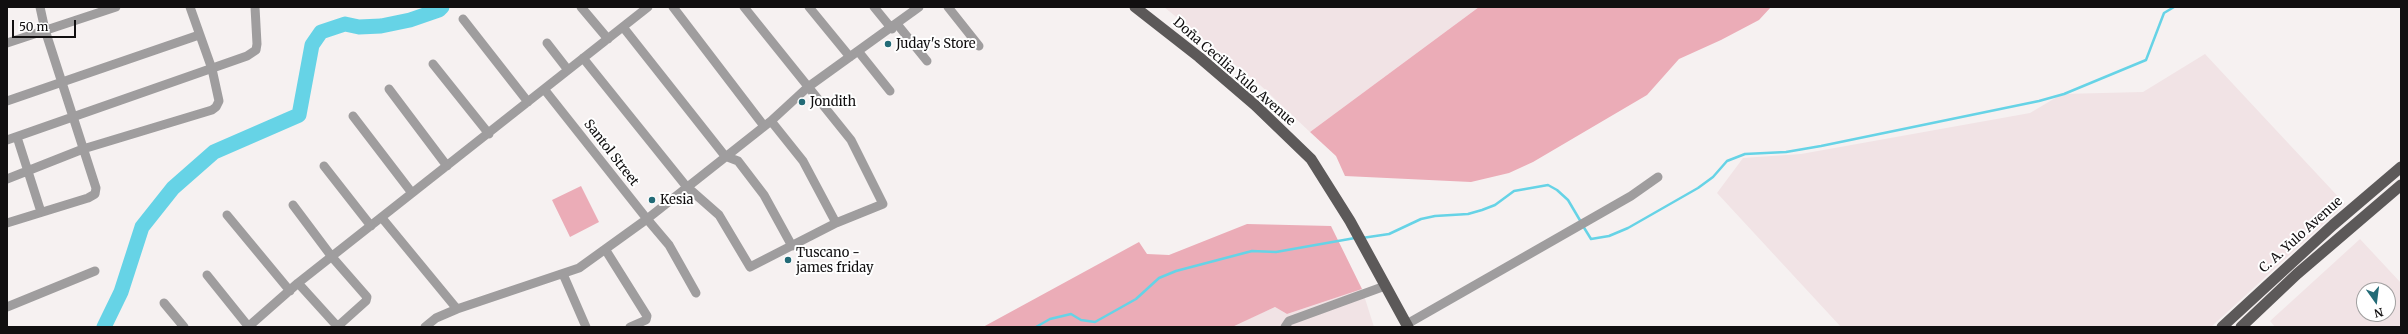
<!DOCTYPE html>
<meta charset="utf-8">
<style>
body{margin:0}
#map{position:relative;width:2408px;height:334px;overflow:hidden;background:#f6f1f1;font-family:Merriweather,serif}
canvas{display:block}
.frame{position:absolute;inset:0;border:8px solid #110f10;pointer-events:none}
.north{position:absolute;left:2356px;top:282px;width:40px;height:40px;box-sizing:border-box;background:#fff;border:1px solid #a09f9f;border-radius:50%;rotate:166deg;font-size:11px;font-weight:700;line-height:16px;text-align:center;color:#110f10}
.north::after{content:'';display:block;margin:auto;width:14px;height:18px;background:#236b77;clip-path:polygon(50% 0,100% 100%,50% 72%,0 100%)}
.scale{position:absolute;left:12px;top:20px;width:64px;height:18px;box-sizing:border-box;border:2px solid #110f10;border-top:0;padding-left:5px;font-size:12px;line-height:14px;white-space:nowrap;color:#110f10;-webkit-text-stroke:3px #fff;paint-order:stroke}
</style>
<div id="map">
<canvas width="2408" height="334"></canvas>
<div class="frame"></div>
<div class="north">N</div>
<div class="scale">50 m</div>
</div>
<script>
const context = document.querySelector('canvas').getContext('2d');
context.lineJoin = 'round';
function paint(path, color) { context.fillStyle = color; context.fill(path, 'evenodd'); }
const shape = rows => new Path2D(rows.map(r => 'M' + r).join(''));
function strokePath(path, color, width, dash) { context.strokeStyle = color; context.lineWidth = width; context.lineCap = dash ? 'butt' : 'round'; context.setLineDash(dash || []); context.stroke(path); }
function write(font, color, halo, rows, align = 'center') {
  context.font = font + ' Merriweather,serif'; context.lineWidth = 4; context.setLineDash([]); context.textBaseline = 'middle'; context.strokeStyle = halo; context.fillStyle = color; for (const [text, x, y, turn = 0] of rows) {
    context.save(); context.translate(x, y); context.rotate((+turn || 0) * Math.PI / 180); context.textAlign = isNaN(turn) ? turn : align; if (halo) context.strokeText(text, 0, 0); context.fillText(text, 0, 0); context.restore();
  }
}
const built = shape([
 [1164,7,1479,7,1310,132,1260,85],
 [2205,54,2345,204,2211,327,1841,327,1717,193,1743,158,1801,154,2030,113,2062,94,2143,92],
 [2360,239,2401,283,2401,327,2275,327,2270,321],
 [2364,290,2388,290,2388,314,2364,314],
 [1362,289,1374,327,1232,326,1275,307,1287,314]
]);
const green = shape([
 [1479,7,1771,7,1759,20,1721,40,1679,59,1647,95,1533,162,1509,173,1471,182,1345,176,1336,156,1310,132],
 [581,186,599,222,570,237,552,200],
 [1247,224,1331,226,1362,289,1287,314,1275,307,1232,327,983,327,1139,242,1147,254,1169,255]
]);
const stream = shape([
 [1583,226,1591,239,1609,236,1628,228,1698,188,1713,177,1727,161,1745,154,1786,152,1821,146,2039,101,2064,94,2146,60,2164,13,2174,7],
 [1362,238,1389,234,1421,219,1435,216,1468,214,1482,210,1495,205,1514,191,1548,185,1557,190,1568,200,1581,222],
 [1036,327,1050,319,1071,314,1081,320,1095,322,1136,299,1159,278,1176,271,1252,251,1276,252,1355,238]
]);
const river = shape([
 [104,327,121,292,142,227,173,188,214,152,299,115,312,45,321,32,345,24,359,27,381,26,410,20,439,10,442,7]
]);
const minor = shape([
 [581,7,608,39],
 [673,7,764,126],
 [744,7,851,140,883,204,836,223,803,161,771,121],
 [809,7,850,57],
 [874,7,892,29],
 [948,7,979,46],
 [463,19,528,102],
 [897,24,927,61],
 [623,27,725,156,738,161,764,195,792,246],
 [7,43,116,7],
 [547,43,568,70],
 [858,51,890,91],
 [583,58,686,186,719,215,750,267,836,223],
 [433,64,489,134],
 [389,89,447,166],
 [544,89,647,219,669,245,696,293],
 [7,101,199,35],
 [353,116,412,193],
 [17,137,41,212],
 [7,140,247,56,256,50,257,44,255,7],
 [324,166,371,226],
 [7,179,83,149,212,110,216,107,219,101,212,69,190,7],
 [293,205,332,257,367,297,366,301,337,327],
 [227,215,290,291],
 [382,218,457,309],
 [7,223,88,198,95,194,96,188,45,30,40,7],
 [605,249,647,316,646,320,630,327],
 [563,274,586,327],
 [207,275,248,326],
 [298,283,337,326],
 [164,303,184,327],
 [7,307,95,271],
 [1407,324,1631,196,1658,177],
 [248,327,298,283,648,7],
 [425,327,436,318,457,309,579,268,647,219,771,121,808,87,919,7],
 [1285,327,1289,321,1385,286]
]);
const major = shape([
 [1135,7,1199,57,1255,105,1311,159,1350,221,1408,327],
 [2222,327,2333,225,2401,167],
 [2241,327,2297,274,2401,185]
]);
const markers = [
 [888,44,4,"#236b77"],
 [802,102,4,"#236b77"],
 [652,200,4,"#236b77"],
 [788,260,4,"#236b77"]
];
const poiNames = [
 ["Juday's Store",896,44],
 ["Jondith",810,102],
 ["Kesia",660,200],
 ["Tuscano -",796,253],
 ["james friday",796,268]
];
const streetNames = [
 ["Doña Cecilia Yulo Avenue",1234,72,41],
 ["Santol Street",611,153,52],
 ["C. A. Yulo Avenue",2301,235,-42]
];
paint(built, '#f1e3e5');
paint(green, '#ebacb7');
strokePath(stream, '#66d3e6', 2.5);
strokePath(river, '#66d3e6', 15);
strokePath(minor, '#9f9d9e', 9);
strokePath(major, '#5c5959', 11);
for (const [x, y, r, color] of markers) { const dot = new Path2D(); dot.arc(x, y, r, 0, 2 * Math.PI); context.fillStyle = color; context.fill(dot); strokePath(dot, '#fff', 1.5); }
write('13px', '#110f10', '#fff', poiNames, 'left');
write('13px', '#110f10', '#fff', streetNames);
</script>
